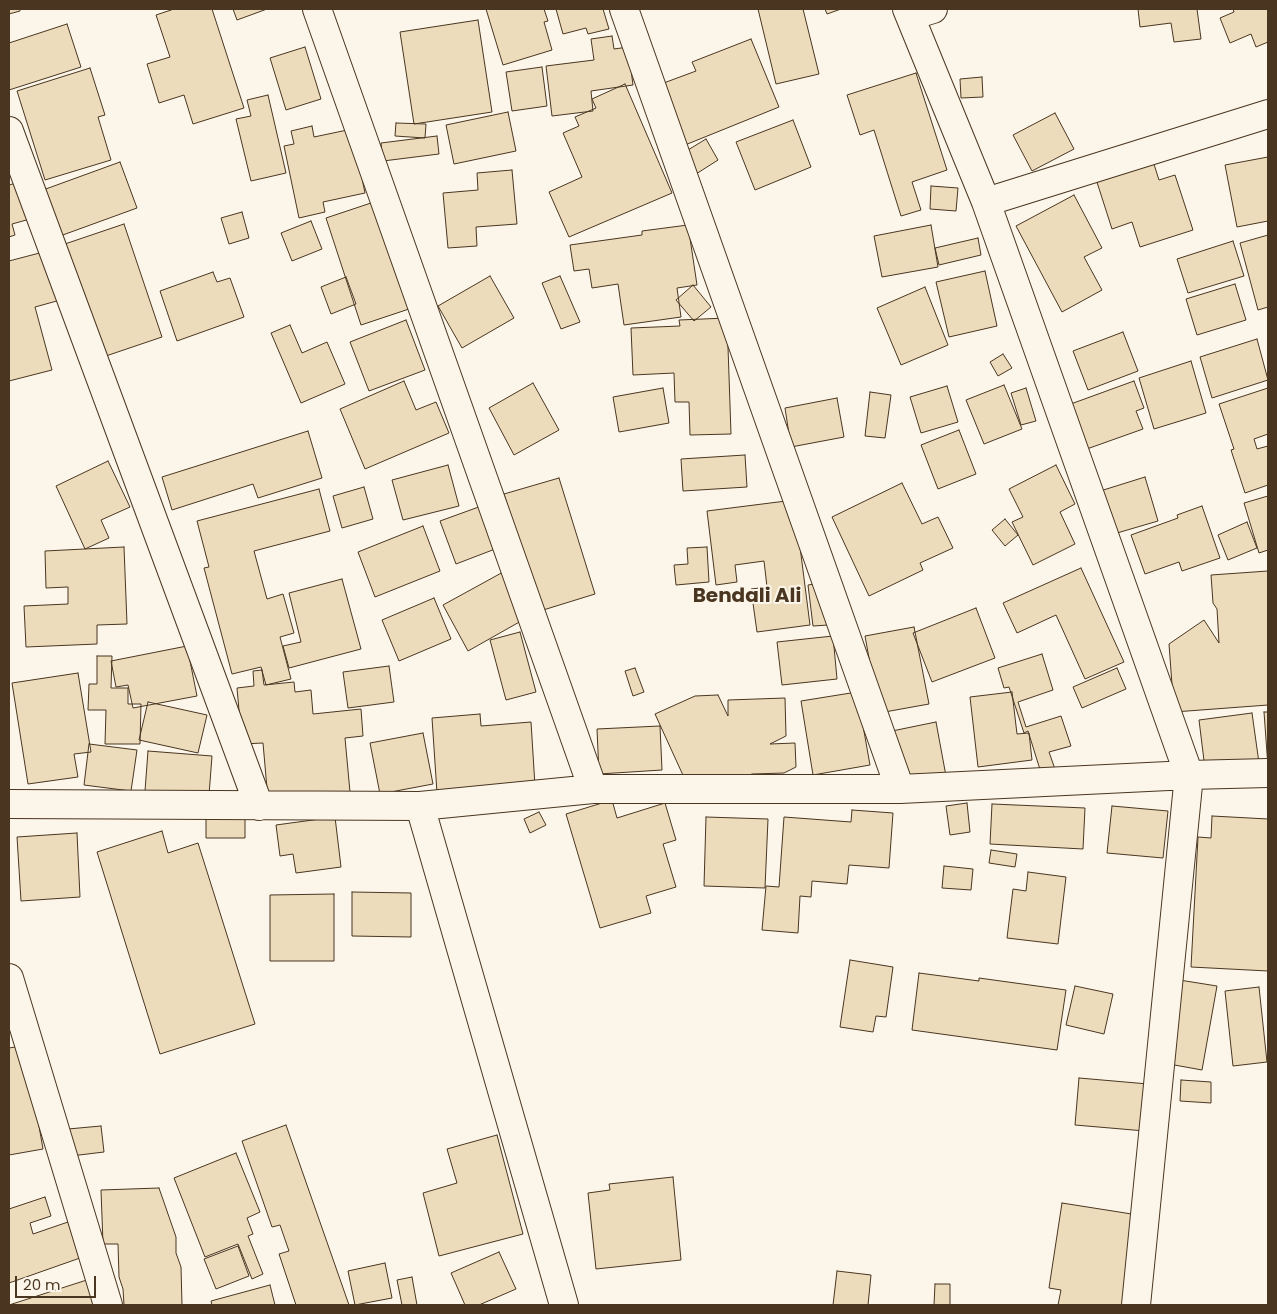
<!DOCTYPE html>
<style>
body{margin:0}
#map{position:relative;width:1277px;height:1314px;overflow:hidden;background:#fbf6e9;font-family:Poppins,sans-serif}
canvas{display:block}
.frame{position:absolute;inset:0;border:10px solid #4a3520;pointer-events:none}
.scale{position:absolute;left:15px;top:1276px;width:81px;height:22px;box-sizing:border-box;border:2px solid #4a3520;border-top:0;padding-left:6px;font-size:15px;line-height:18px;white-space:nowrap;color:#4a3520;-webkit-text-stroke:4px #fbf6e9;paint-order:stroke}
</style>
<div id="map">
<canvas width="1277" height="1314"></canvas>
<div class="frame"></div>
<div class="scale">20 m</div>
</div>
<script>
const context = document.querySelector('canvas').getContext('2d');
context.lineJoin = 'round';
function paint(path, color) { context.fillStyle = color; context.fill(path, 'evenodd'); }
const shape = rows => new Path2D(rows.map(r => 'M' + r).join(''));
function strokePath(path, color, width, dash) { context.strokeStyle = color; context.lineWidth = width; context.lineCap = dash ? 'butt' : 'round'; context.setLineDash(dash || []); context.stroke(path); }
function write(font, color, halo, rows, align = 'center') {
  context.font = font + ' Poppins,sans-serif'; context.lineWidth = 4; context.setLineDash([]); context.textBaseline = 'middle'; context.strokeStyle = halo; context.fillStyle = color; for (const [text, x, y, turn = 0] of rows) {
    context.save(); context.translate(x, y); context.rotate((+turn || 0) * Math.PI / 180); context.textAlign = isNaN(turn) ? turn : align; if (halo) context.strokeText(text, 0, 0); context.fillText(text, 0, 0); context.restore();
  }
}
const building = shape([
 [9,9,20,9,20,11,9,14,9,9],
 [174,9,212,9,244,108,193,124,184,95,159,103,147,64,170,57,156,15,174,9],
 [233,9,267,9,237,20,233,9],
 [486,9,544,9,548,21,544,22,552,50,503,65,486,9],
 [556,9,603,9,609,29,588,34,586,28,563,34,556,9],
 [758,9,803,9,819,74,776,84,758,9],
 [825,9,841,9,827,14,825,9],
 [1138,9,1197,9,1201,39,1174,42,1171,23,1140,27,1138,9],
 [1233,9,1268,9,1268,42,1256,47,1251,34,1230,43,1220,18,1234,12,1233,9],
 [478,20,492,112,414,124,400,32,478,20],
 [67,24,81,67,9,90,9,43,67,24],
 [612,36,614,49,628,47,633,85,591,91,593,111,552,116,546,66,594,60,591,39,612,36],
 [751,39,779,107,685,145,661,84,696,71,692,62,751,39],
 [305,47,321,99,286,110,270,58,305,47],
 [542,67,547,106,512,111,506,72,542,67],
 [90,68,105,115,98,117,111,160,45,180,17,91,90,68],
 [916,73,947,170,912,182,921,210,901,216,874,130,860,135,847,95,916,73],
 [982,77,983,97,961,98,960,79,982,77],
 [625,84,672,193,569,237,549,192,582,177,563,133,579,126,575,117,596,108,592,99,625,84],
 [268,95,286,173,251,181,236,119,251,116,247,100,268,95],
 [508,112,516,151,454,164,446,125,508,112],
 [1055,113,1074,149,1032,171,1013,135,1055,113],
 [793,120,811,167,755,190,736,142,793,120],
 [396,123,426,124,425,138,395,136,396,123],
 [312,126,314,137,352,129,365,193,323,202,325,212,299,218,284,146,294,144,291,131,312,126],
 [437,136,439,154,383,161,381,143,437,136],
 [706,139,718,160,696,174,683,153,706,139],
 [1268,157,1268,221,1237,227,1225,165,1268,157],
 [1152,158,1159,180,1175,175,1193,230,1140,247,1132,222,1112,229,1095,176,1152,158],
 [120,162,137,208,60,236,43,190,120,162],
 [512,170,517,224,476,227,477,246,448,248,443,193,478,190,477,173,512,170],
 [20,182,30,219,12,224,15,235,9,237,9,185,20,182],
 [931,186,958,188,956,211,930,209,931,186],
 [1074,195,1102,248,1084,257,1102,290,1062,312,1016,226,1074,195],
 [374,202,409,309,361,325,326,218,374,202],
 [242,212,249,238,229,244,221,218,242,212],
 [311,221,322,249,292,261,281,233,311,221],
 [124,224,162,337,94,360,56,247,124,224],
 [688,225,697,285,677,288,681,317,624,325,618,284,592,288,589,269,574,271,570,245,642,235,642,231,688,225],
 [931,225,938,267,882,277,874,236,931,225],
 [1268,235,1268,307,1258,310,1240,243,1268,235],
 [978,238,981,255,939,265,935,248,978,238],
 [1233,241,1244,276,1188,293,1177,259,1233,241],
 [51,250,64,299,35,307,52,370,9,381,9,261,51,250],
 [985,271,997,326,949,337,936,282,985,271],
 [213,272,217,282,230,278,244,317,177,341,160,291,213,272],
 [490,276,514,318,462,348,438,306,490,276],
 [560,276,580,322,561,329,542,283,560,276],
 [346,277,356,304,331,314,321,287,346,277],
 [1235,284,1246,320,1197,335,1186,299,1235,284],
 [693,285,711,307,694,321,676,300,693,285],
 [925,287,948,345,901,365,877,308,925,287],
 [727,318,731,434,690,435,689,402,675,402,674,373,633,375,631,328,680,326,679,320,727,318],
 [406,320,425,370,369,391,350,342,406,320],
 [290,325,302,353,327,342,345,384,301,403,271,333,290,325],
 [1123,332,1138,371,1088,390,1073,351,1123,332],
 [1257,339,1268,380,1212,398,1200,357,1257,339],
 [1003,354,1012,368,998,376,990,362,1003,354],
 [1191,361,1206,413,1154,429,1139,378,1191,361],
 [404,381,416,410,436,402,449,433,365,469,340,409,404,381],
 [1134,381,1144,408,1136,411,1143,429,1084,450,1068,405,1134,381],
 [533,383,559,430,514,455,489,408,533,383],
 [1004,385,1022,429,984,444,966,400,1004,385],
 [947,386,958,422,921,433,910,397,947,386],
 [663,388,669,423,619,432,613,397,663,388],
 [1026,388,1036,421,1021,425,1011,393,1026,388],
 [1268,388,1268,434,1254,439,1257,449,1268,446,1268,485,1245,493,1231,450,1234,449,1219,404,1268,388],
 [870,392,891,395,885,438,865,436,870,392],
 [837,398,844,437,791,447,785,408,837,398],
 [959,430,976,474,938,489,921,445,959,430],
 [308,431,322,478,258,498,253,484,172,510,162,477,308,431],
 [745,455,747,487,683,491,681,459,745,455],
 [108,461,130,507,101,520,109,538,85,549,56,486,108,461],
 [448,465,459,506,403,520,392,480,448,465],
 [1056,465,1075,504,1060,512,1075,544,1033,565,1012,522,1023,517,1009,489,1056,465],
 [1145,477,1158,521,1117,533,1110,510,1102,512,1097,492,1145,477],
 [559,478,595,594,540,611,504,494,559,478],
 [902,483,922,524,938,517,953,548,920,563,923,570,869,596,832,517,902,483],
 [364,487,373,519,342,528,333,496,364,487],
 [319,489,330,531,254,551,267,599,283,594,294,633,280,637,291,679,266,685,261,667,232,674,204,568,209,567,197,521,319,489],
 [1268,496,1268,550,1259,553,1244,503,1268,496],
 [794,500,810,625,757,632,751,589,767,587,764,561,735,565,737,582,716,585,707,511,794,500],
 [487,504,503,546,456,564,440,521,487,504],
 [1202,506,1220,558,1182,571,1179,562,1145,574,1131,535,1178,518,1177,515,1202,506],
 [1005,519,1018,535,1005,546,992,530,1005,519],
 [1247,522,1257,548,1228,560,1218,535,1247,522],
 [423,526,440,571,375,597,358,552,423,526],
 [124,547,127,624,97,625,97,644,26,647,24,606,68,604,68,587,46,588,45,551,124,547],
 [707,547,709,582,676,585,674,565,688,564,687,548,707,547],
 [1081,568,1124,662,1085,679,1056,615,1017,633,1003,603,1081,568],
 [505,571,530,616,468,651,443,605,505,571],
 [1268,571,1268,705,1174,712,1169,644,1204,620,1219,643,1217,609,1213,603,1211,575,1268,571],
 [342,579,361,649,289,668,283,646,301,642,289,593,342,579],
 [822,583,828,625,813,626,808,585,822,583],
 [434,598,451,639,399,661,382,620,434,598],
 [976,608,995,658,932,682,913,633,976,608],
 [914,627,929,704,879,713,865,636,914,627],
 [520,632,536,692,506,700,490,640,520,632],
 [833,636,837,679,782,685,777,642,833,636],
 [187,646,197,696,133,708,128,685,116,687,111,661,187,646],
 [1042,654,1053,690,1018,702,1026,727,1061,716,1071,746,1049,752,1056,772,1042,776,1028,731,1024,733,1009,687,1004,688,998,668,1042,654],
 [97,656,112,656,111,688,128,688,128,704,141,704,140,744,105,744,106,710,88,710,89,684,97,684,97,656],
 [389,666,394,702,348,708,343,672,389,666],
 [635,668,644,692,633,696,625,671,635,668],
 [1117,668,1126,689,1082,708,1073,687,1117,668],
 [262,670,264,685,294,682,295,692,311,690,313,714,361,709,363,736,345,738,350,792,268,800,263,743,242,744,237,688,254,686,253,671,262,670],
 [78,673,91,752,74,754,78,777,28,784,12,683,78,673],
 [857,692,870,765,813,775,801,701,857,692],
 [1012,692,1017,734,1029,733,1032,760,978,767,970,697,1012,692],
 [718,695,728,716,728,700,785,698,786,736,770,744,795,743,796,767,784,773,752,774,734,782,687,784,655,714,695,696,718,695],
 [148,702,207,715,198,753,139,740,148,702],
 [1264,712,1268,712,1268,767,1264,712],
 [1252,713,1260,770,1206,777,1199,720,1252,713],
 [480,714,481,726,531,722,535,786,437,793,432,718,480,714],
 [936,722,946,776,903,785,892,731,936,722],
 [660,726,662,770,599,774,597,729,660,726],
 [423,733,433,784,380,794,370,743,423,733],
 [89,744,137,750,131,791,84,785,89,744],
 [148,751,212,756,209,795,145,791,148,751],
 [612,800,617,818,665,803,676,840,663,844,676,887,646,896,651,913,600,928,566,814,612,800],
 [967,803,970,832,950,835,946,806,967,803],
 [992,804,1085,808,1083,849,990,844,992,804],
 [1112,806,1168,811,1163,858,1107,853,1112,806],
 [852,810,893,813,889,868,849,865,847,884,812,881,811,897,800,896,798,933,762,930,766,886,779,887,784,817,851,822,852,810],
 [539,812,546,825,530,833,524,819,539,812],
 [206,816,245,816,245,838,206,838,206,816],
 [1212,816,1268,819,1268,971,1191,967,1198,837,1211,838,1212,816],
 [335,817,341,867,296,873,293,854,280,856,276,825,335,817],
 [706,817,768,819,765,888,704,886,706,817],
 [162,831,168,853,198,843,255,1024,160,1054,97,852,162,831],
 [77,833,80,897,21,901,17,837,77,833],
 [991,850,1017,854,1015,867,989,863,991,850],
 [944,866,973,869,971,890,942,888,944,866],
 [1028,872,1066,877,1058,944,1007,938,1013,889,1026,891,1028,872],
 [352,892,411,893,411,937,352,936,352,892],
 [334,894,334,961,270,961,270,895,334,894],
 [850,960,893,967,886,1017,876,1016,873,1032,840,1027,850,960],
 [919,973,979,981,979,978,1066,990,1057,1050,912,1030,919,973],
 [1173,979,1217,986,1202,1070,1158,1062,1173,979],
 [1075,986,1113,994,1104,1034,1066,1025,1075,986],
 [1259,987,1267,1062,1233,1066,1225,991,1259,987],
 [28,1045,32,1086,43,1149,9,1155,9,1048,28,1045],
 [1079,1078,1148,1084,1145,1131,1075,1125,1079,1078],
 [1181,1080,1211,1082,1211,1103,1180,1101,1181,1080],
 [286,1125,349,1305,296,1305,279,1254,289,1251,280,1225,272,1227,242,1141,286,1125],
 [101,1126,104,1152,71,1156,68,1129,101,1126],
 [497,1135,523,1234,439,1256,423,1193,457,1183,447,1149,497,1135],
 [236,1153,260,1212,247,1218,253,1234,248,1236,263,1274,252,1279,238,1244,205,1257,174,1178,236,1153],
 [673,1177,681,1260,596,1269,588,1193,610,1190,609,1184,673,1177],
 [159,1188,176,1237,176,1253,181,1267,182,1305,124,1305,123,1289,119,1277,118,1244,103,1244,101,1190,159,1188],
 [45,1197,51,1216,30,1223,33,1234,68,1222,80,1258,9,1283,9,1209,45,1197],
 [1062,1203,1138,1215,1124,1305,1058,1305,1061,1290,1049,1288,1062,1203],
 [238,1246,249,1276,216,1289,204,1259,238,1246],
 [499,1252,516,1289,479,1305,465,1305,451,1273,499,1252],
 [385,1263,392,1298,355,1305,348,1271,385,1263],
 [837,1271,871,1275,868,1305,833,1305,837,1271],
 [412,1277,417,1305,402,1305,397,1280,412,1277],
 [93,1278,101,1305,9,1305,93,1278],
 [935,1284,950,1284,950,1305,934,1305,935,1284],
 [270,1285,275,1305,212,1305,211,1301,270,1285]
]);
const minor = shape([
 [317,9,593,789],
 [624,9,900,789],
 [907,9,986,202,1189,775,1136,1305],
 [910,16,933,9],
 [9,131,259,806],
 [986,202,1268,114],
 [9,804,420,806,593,789,900,789,1189,775,1268,773],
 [420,806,564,1305],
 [9,978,108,1305]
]);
const quarterNames = [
 ["Bendali Ali",747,597]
];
paint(building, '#ecdcbc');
strokePath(building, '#4a3520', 1);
strokePath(minor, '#4a3520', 30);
strokePath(minor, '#fbf6e9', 28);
write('bold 20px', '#4a3520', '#fbf6e9', quarterNames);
</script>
